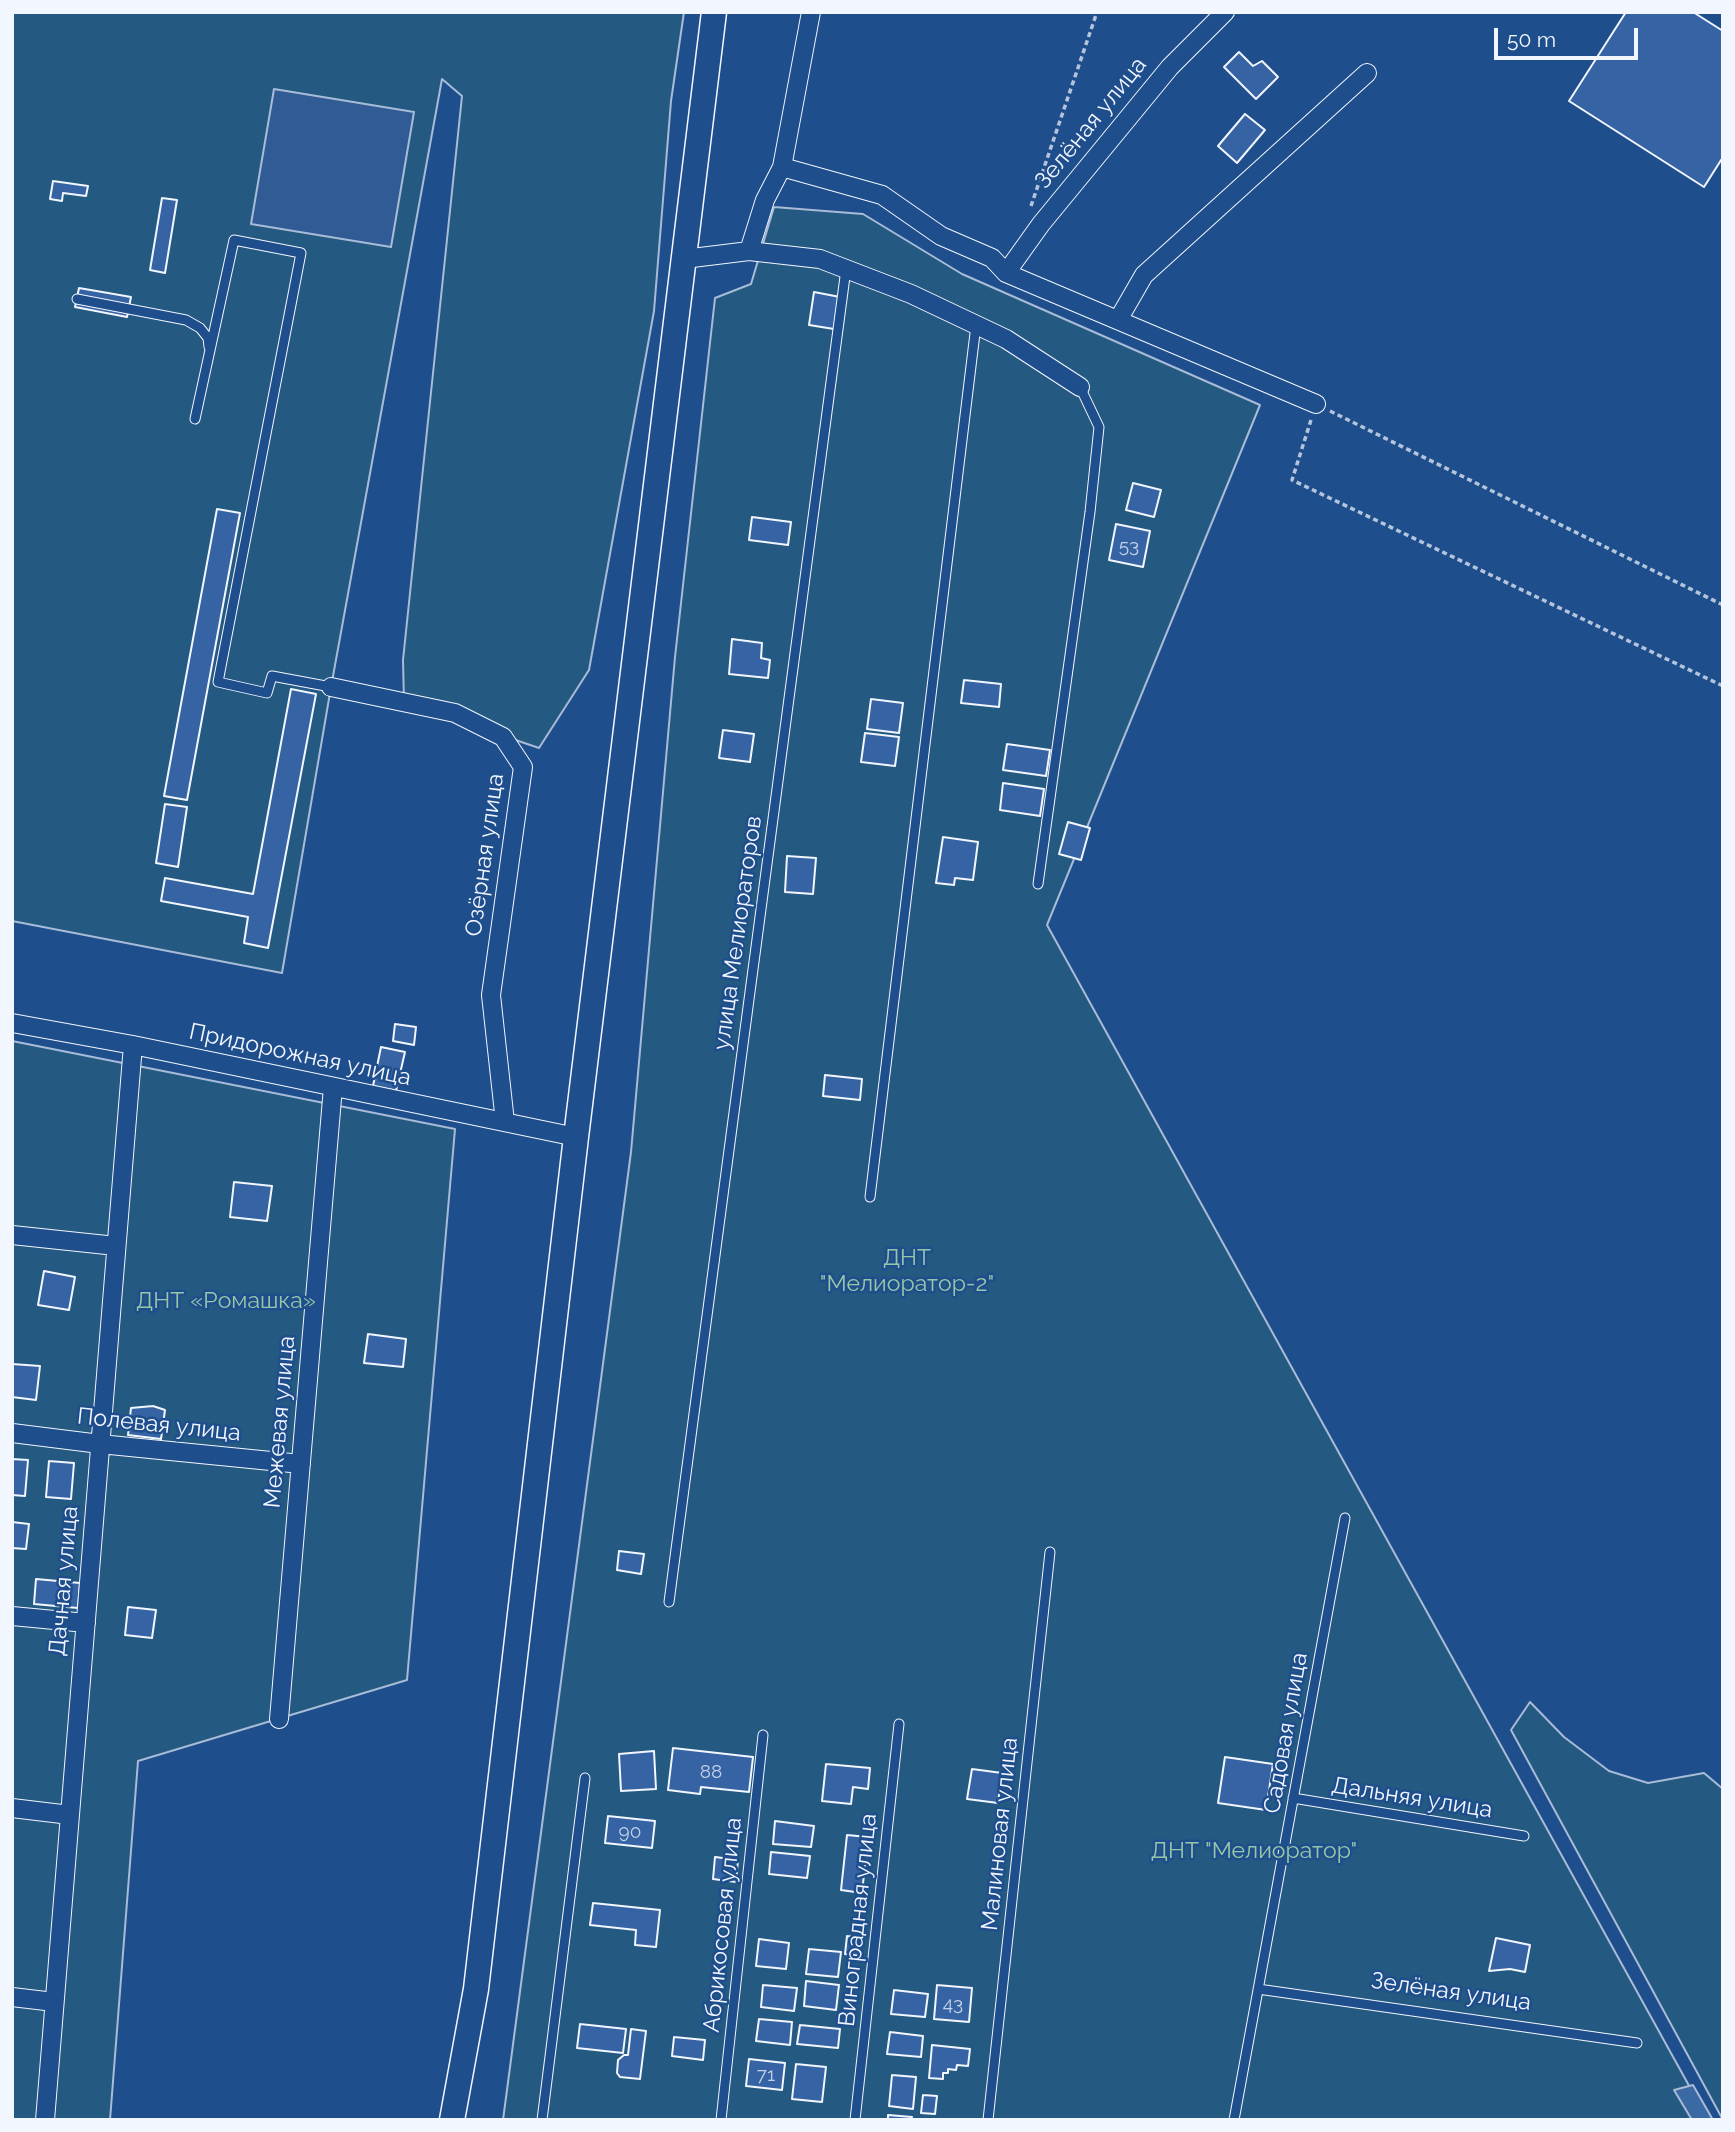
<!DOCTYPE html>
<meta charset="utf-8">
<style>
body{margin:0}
#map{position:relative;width:1735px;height:2132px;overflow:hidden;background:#1f4e8c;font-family:Raleway,sans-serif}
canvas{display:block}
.frame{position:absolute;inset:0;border:14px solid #f2f6ff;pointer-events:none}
.scale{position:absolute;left:1494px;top:28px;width:144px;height:32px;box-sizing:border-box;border:4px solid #f2f6ff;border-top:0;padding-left:9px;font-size:21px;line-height:24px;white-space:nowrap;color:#f2f6ff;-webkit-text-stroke:5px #1f4e8c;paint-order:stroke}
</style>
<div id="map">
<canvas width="1735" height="2132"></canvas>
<div class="frame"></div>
<div class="scale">50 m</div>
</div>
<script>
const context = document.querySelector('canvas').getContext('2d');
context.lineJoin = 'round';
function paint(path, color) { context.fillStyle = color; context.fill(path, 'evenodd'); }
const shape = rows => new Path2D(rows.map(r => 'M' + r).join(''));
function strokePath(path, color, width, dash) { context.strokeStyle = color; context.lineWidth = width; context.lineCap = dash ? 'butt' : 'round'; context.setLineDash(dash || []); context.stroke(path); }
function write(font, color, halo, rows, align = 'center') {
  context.font = font + ' Raleway,sans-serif'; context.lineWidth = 5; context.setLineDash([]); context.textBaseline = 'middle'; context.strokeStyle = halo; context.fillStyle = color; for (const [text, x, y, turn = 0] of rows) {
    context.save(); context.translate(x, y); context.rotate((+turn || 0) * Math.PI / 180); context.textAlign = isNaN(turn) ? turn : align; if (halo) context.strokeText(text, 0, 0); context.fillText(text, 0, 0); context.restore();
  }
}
const green = shape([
 [12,12,684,12,671,101,654,311,589,670,539,748,404,702,403,660,462,96,442,79,331,687,282,973,12,921,12,12],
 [774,207,863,214,962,274,1260,405,1047,925,1708,2120,503,2120,631,1152,675,657,715,298,751,284,774,207],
 [12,1041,455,1129,407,1680,138,1761,110,2120,12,2120,12,1041],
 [1530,1702,1564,1737,1609,1771,1648,1783,1704,1773,1723,1789,1723,2120,1511,1730,1530,1702]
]);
const parking = shape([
 [274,89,414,112,391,247,251,224,274,89]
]);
const water = shape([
 [1693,2085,1713,2120,1692,2120,1674,2090,1693,2085]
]);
const building = shape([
 [1626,12,1693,12,1723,31,1723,157,1704,187,1569,101,1626,12],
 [1239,52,1253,66,1262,61,1278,77,1256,99,1224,67,1239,52],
 [1245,114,1265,130,1237,163,1218,146,1245,114],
 [53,181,88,186,86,196,63,193,62,201,50,199,53,181],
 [162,198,177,200,165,273,150,270,162,198],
 [79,288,131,297,127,317,75,307,79,288],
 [814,292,840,297,834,329,809,325,814,292],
 [1133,483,1161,490,1154,517,1126,510,1133,483],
 [217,509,240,513,187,800,164,796,217,509],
 [752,517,791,522,788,545,749,540,752,517],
 [1116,524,1150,531,1143,567,1109,560,1116,524],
 [732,639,762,643,761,658,770,660,768,678,729,674,732,639],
 [964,680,1001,684,999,707,961,703,964,680],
 [291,689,316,694,268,948,244,943,248,917,161,901,165,878,253,894,291,689],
 [871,699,903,703,899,733,867,729,871,699],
 [723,730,754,734,750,762,719,758,723,730],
 [865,733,899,737,895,766,861,762,865,733],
 [1007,744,1050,750,1046,776,1003,770,1007,744],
 [1003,783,1044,789,1040,816,1000,810,1003,783],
 [165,804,187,807,178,867,156,863,165,804],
 [1068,822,1090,828,1081,860,1059,854,1068,822],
 [943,837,978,842,973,880,955,878,954,885,936,883,943,837],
 [787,856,816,858,813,894,785,892,787,856],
 [395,1024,416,1027,414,1045,393,1041,395,1024],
 [381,1047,405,1052,396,1091,373,1086,381,1047],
 [825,1075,862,1079,860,1100,823,1096,825,1075],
 [234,1182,272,1186,267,1221,230,1217,234,1182],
 [44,1271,75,1277,69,1310,38,1305,44,1271],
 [368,1334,406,1339,403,1367,364,1363,368,1334],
 [12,1364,40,1366,36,1400,12,1397,12,1364],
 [153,1406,165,1410,161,1439,128,1435,131,1408,153,1406],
 [12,1459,28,1460,25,1496,12,1495,12,1459],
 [49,1461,74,1463,71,1499,46,1497,49,1461],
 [12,1522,29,1524,26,1549,12,1548,12,1522],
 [619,1551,644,1554,641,1574,617,1570,619,1551],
 [36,1579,80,1583,78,1608,34,1604,36,1579],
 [128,1607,156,1610,152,1638,125,1635,128,1607],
 [673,1748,753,1757,749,1792,701,1787,700,1794,668,1790,673,1748],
 [654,1751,656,1789,621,1791,619,1754,654,1751],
 [1225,1757,1273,1764,1266,1810,1218,1803,1225,1757],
 [826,1764,870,1768,868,1789,853,1787,851,1804,822,1801,826,1764],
 [972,1769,1002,1773,998,1803,967,1799,972,1769],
 [608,1816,655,1821,652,1848,605,1843,608,1816],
 [775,1821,814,1826,811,1847,773,1844,775,1821],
 [847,1835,868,1837,862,1893,841,1890,847,1835],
 [771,1852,810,1856,807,1878,769,1874,771,1852],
 [715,1857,738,1860,736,1882,713,1879,715,1857],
 [593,1903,660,1910,656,1947,635,1945,636,1930,590,1925,593,1903],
 [847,1936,862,1937,860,1956,845,1954,847,1936],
 [1496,1938,1530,1945,1525,1972,1510,1969,1489,1971,1496,1938],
 [759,1939,789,1943,786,1969,756,1966,759,1939],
 [809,1949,841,1952,838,1977,806,1974,809,1949],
 [806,1981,839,1985,836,2010,804,2006,806,1981],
 [763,1985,797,1988,794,2011,761,2007,763,1985],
 [937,1985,972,1988,969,2022,934,2019,937,1985],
 [894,1990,928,1994,925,2017,891,2014,894,1990],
 [759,2019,792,2022,790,2045,756,2041,759,2019],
 [580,2024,626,2029,623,2053,577,2048,580,2024],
 [800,2025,840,2029,838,2048,797,2044,800,2025],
 [631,2029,646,2031,640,2079,620,2077,617,2073,618,2060,624,2055,628,2055,631,2029],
 [890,2032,923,2036,921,2057,887,2054,890,2032],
 [674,2037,705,2040,703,2060,672,2056,674,2037],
 [932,2045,970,2049,968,2066,957,2065,956,2070,948,2069,948,2073,943,2073,943,2079,929,2078,932,2045],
 [749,2059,785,2063,782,2090,746,2086,749,2059],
 [796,2064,826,2067,822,2102,792,2099,796,2064],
 [892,2075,916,2077,913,2109,889,2106,892,2075],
 [923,2095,937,2096,935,2114,921,2113,923,2095],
 [888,2115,912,2117,911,2120,888,2120,888,2115]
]);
const path = shape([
 [1031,206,1097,12],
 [1330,411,1723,605],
 [1311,420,1292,480,1723,686]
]);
const service = shape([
 [77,299,186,320,200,328,208,338,209,347],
 [195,419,234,240,301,253,218,682,267,693,272,676,331,687],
 [1038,884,1090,512,1099,427,1080,387],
 [870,1197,976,325],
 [669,1602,846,269],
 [1293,1798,1524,1836],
 [1258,1989,1637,2043],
 [542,2120,585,1778],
 [721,2120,763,1735],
 [855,2120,899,1724],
 [988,2120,1050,1552],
 [1234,2120,1345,1518]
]);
const minor = shape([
 [782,167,882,195,941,236,992,258,1006,273,1316,404],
 [749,251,765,200,782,167,811,12],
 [684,259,749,251,820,259,911,294,1006,339,1080,387],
 [1006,273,1041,224,1170,67,1225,12],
 [1118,320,1144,275,1367,73],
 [331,687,455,713,503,737,523,767,491,995,505,1122],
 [12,1023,133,1045,576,1137],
 [12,1235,116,1246],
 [12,1433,100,1444,301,1464],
 [12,1616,86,1623],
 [279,1719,333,1087],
 [12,1808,70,1815],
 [12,1997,54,2002],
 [45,2120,133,1045]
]);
const secondary = shape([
 [452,2120,476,1989,576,1137,714,12]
]);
const numberNames = [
 ["53",1129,546],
 ["88",711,1772],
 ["90",630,1832],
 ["43",953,2004],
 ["71",766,2075]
];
const streetNames = [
 ["Зелёная улица",1091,123,-51],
 ["Озёрная улица",485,855,-82],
 ["улица Мелиораторов",738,933,-82],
 ["Придорожная улица",300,1055,12],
 ["Межевая улица",280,1422,-85],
 ["Полевая улица",159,1425,6],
 ["Дачная улица",64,1581,-85],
 ["Садовая улица",1286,1733,-80],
 ["Дальняя улица",1412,1798,9],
 ["Малиновая улица",1000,1834,-84],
 ["Виноградная улица",858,1920,-84],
 ["Абрикосовая улица",723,1925,-84],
 ["Зелёная улица",1451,1992,8]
];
const parkNames = [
 ["ДНТ",907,1258],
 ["\"Мелиоратор-2\"",907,1284],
 ["ДНТ «Ромашка»",226,1301],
 ["ДНТ \"Мелиоратор\"",1254,1851]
];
paint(green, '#245a82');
strokePath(green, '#a8bbd7', 2);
paint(parking, '#305b95');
strokePath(parking, '#a8bbd7', 2);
paint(water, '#3b69a3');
strokePath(water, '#a8bbd7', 2);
paint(building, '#3563a3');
strokePath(building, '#f2f6ff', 2);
strokePath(service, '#f2f6ff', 11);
strokePath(minor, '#f2f6ff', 20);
strokePath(secondary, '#f2f6ff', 27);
strokePath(path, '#b3c4dc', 3.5, [5, 3.5]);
strokePath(service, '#1f4e8c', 9);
strokePath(minor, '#1f4e8c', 18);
strokePath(secondary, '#1f4e8c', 24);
write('19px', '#c3d1e8', null, numberNames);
write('23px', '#f2f6ff', '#1f4e8c', streetNames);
write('23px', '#97c8a6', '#1f4e8c', parkNames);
</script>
